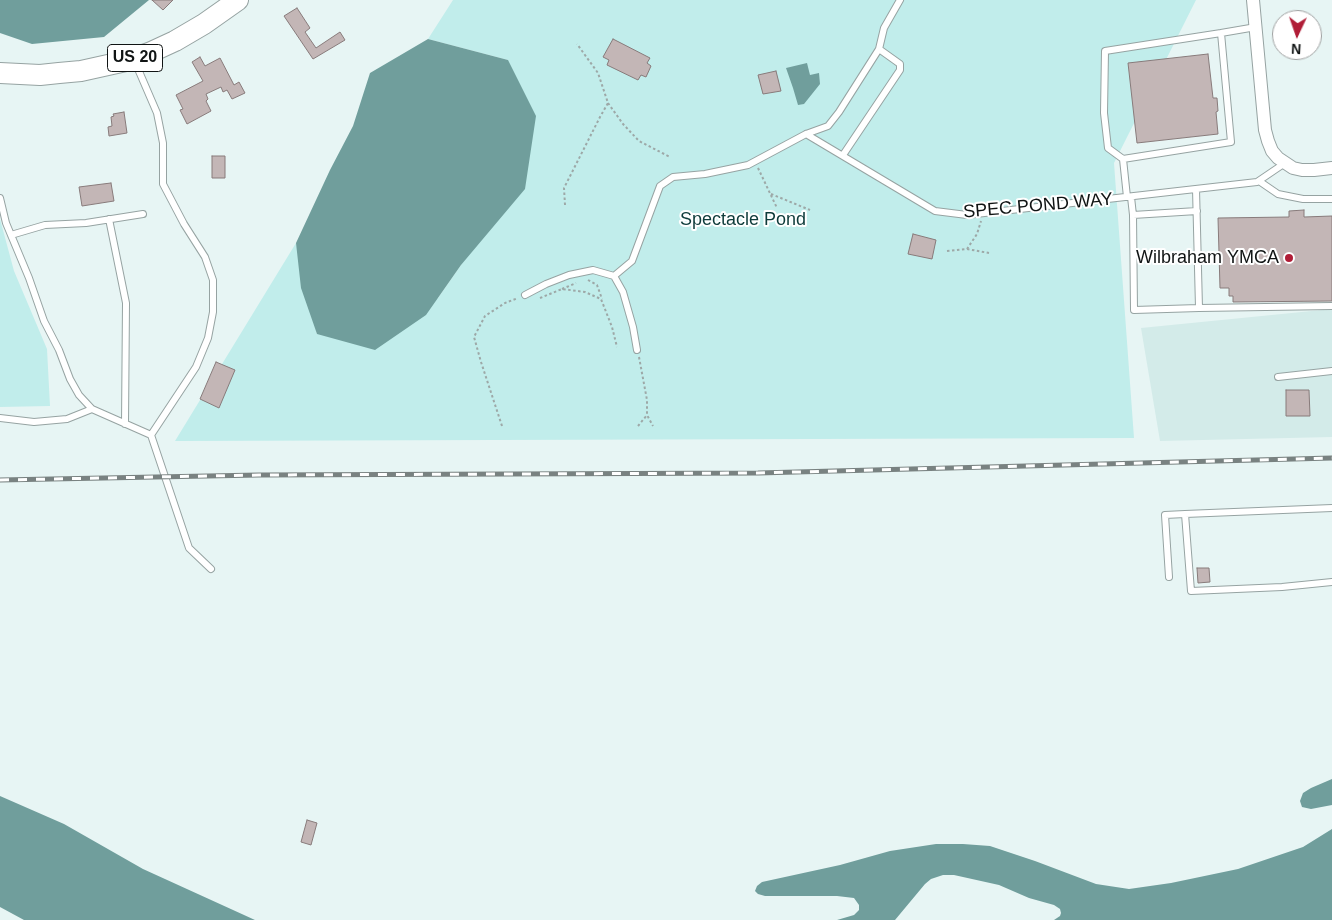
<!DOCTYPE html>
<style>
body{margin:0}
#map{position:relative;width:1332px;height:920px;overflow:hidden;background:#e7f5f4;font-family:Helvetica,sans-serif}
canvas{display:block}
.north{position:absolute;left:1272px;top:10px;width:50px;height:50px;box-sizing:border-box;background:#fff;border:1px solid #9fa1a1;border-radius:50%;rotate:183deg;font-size:14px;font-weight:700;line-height:20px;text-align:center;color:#101414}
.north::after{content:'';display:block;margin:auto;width:18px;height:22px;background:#b01d37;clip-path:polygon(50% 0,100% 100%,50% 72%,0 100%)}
</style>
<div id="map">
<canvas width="1332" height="920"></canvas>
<div class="north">N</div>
</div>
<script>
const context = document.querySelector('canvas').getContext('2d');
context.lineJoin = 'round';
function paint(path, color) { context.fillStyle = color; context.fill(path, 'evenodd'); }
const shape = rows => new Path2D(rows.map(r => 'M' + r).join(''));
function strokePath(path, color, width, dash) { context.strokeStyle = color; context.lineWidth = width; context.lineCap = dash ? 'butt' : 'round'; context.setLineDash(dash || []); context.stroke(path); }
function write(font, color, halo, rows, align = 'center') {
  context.font = font + ' Helvetica,sans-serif'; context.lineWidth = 4; context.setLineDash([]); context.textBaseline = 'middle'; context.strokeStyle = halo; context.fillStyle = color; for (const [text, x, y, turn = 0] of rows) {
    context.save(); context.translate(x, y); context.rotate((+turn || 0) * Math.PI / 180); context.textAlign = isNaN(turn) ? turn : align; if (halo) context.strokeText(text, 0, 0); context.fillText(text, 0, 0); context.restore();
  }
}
const built = shape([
 [1332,309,1332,437,1160,441,1141,328]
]);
const green = shape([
 [453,0,1196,0,1114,163,1134,438,175,441,296,243,317,334,438,298,461,265,508,60,428,39],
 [0,219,14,271,47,349,50,406,0,407]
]);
const water = shape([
 [0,0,149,0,104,37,32,44,0,33],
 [428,39,508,60,536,116,525,189,461,265,426,315,375,350,317,334,301,288,296,243,330,170,353,126,370,73],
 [807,63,810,75,819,73,820,84,804,104,798,105,793,88,786,68],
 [1332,779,1332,805,1311,809,1302,807,1300,801,1303,793,1311,788],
 [0,796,64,824,143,869,255,920,24,920,0,907],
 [1332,829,1332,920,1054,920,1060,916,1061,913,1060,909,1054,905,1029,898,999,885,954,875,943,875,931,879,925,884,895,920,837,920,854,915,859,910,859,905,854,898,837,896,765,896,758,894,755,891,757,886,762,882,840,865,890,851,936,844,963,844,990,846,1035,861,1096,884,1129,889,1171,883,1238,869,1303,847]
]);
const building = shape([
 [152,0,173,0,163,10,152,0],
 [297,8,310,28,305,32,316,48,340,32,345,40,313,59,284,16,297,8],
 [613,39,650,58,647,63,651,66,646,77,641,75,638,80,607,65,609,60,603,57,613,39],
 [1208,54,1213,98,1217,98,1218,111,1216,112,1218,134,1137,143,1128,63,1208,54],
 [200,57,205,66,220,58,234,85,239,82,245,93,232,99,227,90,223,92,221,87,206,94,208,99,206,101,211,111,187,124,180,110,183,109,176,95,203,81,192,62,200,57],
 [776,71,781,91,763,94,758,75,776,71],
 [124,112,127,133,109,136,108,127,112,126,111,117,114,116,113,114,124,112],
 [212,156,225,156,225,178,212,178,212,156],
 [111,183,114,201,82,206,79,187,111,183],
 [1304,210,1304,217,1332,216,1332,301,1233,302,1233,296,1229,296,1229,288,1220,288,1218,218,1289,217,1289,211,1304,210],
 [913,234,936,240,932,259,908,254,913,234],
 [216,362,235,370,219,408,200,399,216,362],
 [1286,390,1309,390,1310,416,1286,416,1286,390],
 [1197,568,1209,568,1210,582,1198,583,1197,568],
 [307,820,317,823,311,845,301,842,307,820]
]);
const path = shape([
 [608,103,623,124,639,141,670,157],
 [758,168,777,208],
 [771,194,810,210],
 [565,205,564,188,600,117,608,103,598,73,577,44],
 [967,249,989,253],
 [947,251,967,249,977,234,981,221],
 [588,280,597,285,602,299],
 [562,289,576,283],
 [540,298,562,289,585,292,601,299,612,327,617,347],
 [639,357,647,400,647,415,653,426],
 [502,426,481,362,474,337,485,316,505,303,518,298],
 [638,426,647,415]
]);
const lane = shape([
 [1221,33,1256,27],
 [135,62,157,113,163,143,163,184,184,224,205,257,213,280,213,312,208,338,196,367,151,435],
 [806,134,935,211,967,215,1257,182,1285,163],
 [843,155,900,70,900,64,879,49],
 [1123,159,1108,148,1104,113,1105,51,1221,33,1231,142,1123,159,1127,197],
 [1259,181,1278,194,1303,199,1332,199],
 [1196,189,1199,308,1332,306],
 [1131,197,1133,215,1197,211],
 [0,198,6,223,29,278,44,321,59,350,70,379,79,395,92,409,151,435,189,548,211,569],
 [1133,215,1134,310,1199,308],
 [109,219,126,303,125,424],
 [11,235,45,225,86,223,143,214],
 [614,276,632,261,660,186,673,177,705,174,748,165,806,134,828,126,839,112,879,49,884,28,900,0],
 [525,295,546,284,569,275,593,270,614,276,623,292,633,327,637,350],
 [1278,377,1332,371],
 [0,418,34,422,67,419,92,409],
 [1332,508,1185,514,1191,591,1282,587,1332,582],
 [1169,577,1165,515,1185,514]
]);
const street = shape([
 [1253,0,1265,130,1268,141,1272,151,1278,158,1293,168,1302,170,1314,170,1332,168]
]);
const primary = shape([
 [0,73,40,75,59,73,81,71,126,61,149,53,175,41,204,24,238,0]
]);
const rail = shape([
 [0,480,259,475,758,473,1332,458]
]);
const markers = [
 [1289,258,5,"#b01d37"]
];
const shields = [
 [135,58,55]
];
const shieldNames = [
 ["US 20",135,58]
];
const streetNames = [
 ["SPEC POND WAY",1038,206,-5]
];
const parkNames = [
 ["Spectacle Pond",743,220]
];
const poiNames = [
 ["Wilbraham YMCA",1279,258]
];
paint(built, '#d3ebe9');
paint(green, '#c1edeb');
paint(water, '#709e9c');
paint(building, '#c3b6b6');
strokePath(building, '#887b7b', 1);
strokePath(lane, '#96a3a2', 8);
strokePath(street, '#96a3a2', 14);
strokePath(primary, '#96a3a2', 22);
strokePath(path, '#9da8a7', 2, [2.5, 2.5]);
strokePath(lane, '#fff', 6);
strokePath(street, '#fff', 12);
strokePath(primary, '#fff', 20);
strokePath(rail, '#798281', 5);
strokePath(rail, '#fff', 3, [9]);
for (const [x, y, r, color] of markers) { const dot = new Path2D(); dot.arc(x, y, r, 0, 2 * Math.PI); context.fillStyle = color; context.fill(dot); strokePath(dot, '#fff', 2); }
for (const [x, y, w] of shields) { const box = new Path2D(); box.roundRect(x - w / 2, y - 13.5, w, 27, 4); context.fillStyle = '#fff'; context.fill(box); strokePath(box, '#101414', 1); }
write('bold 16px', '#101414', null, shieldNames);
write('18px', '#101414', '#fff', streetNames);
write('18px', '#0d3b3a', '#fff', parkNames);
write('18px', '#101414', '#fff', poiNames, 'right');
</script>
